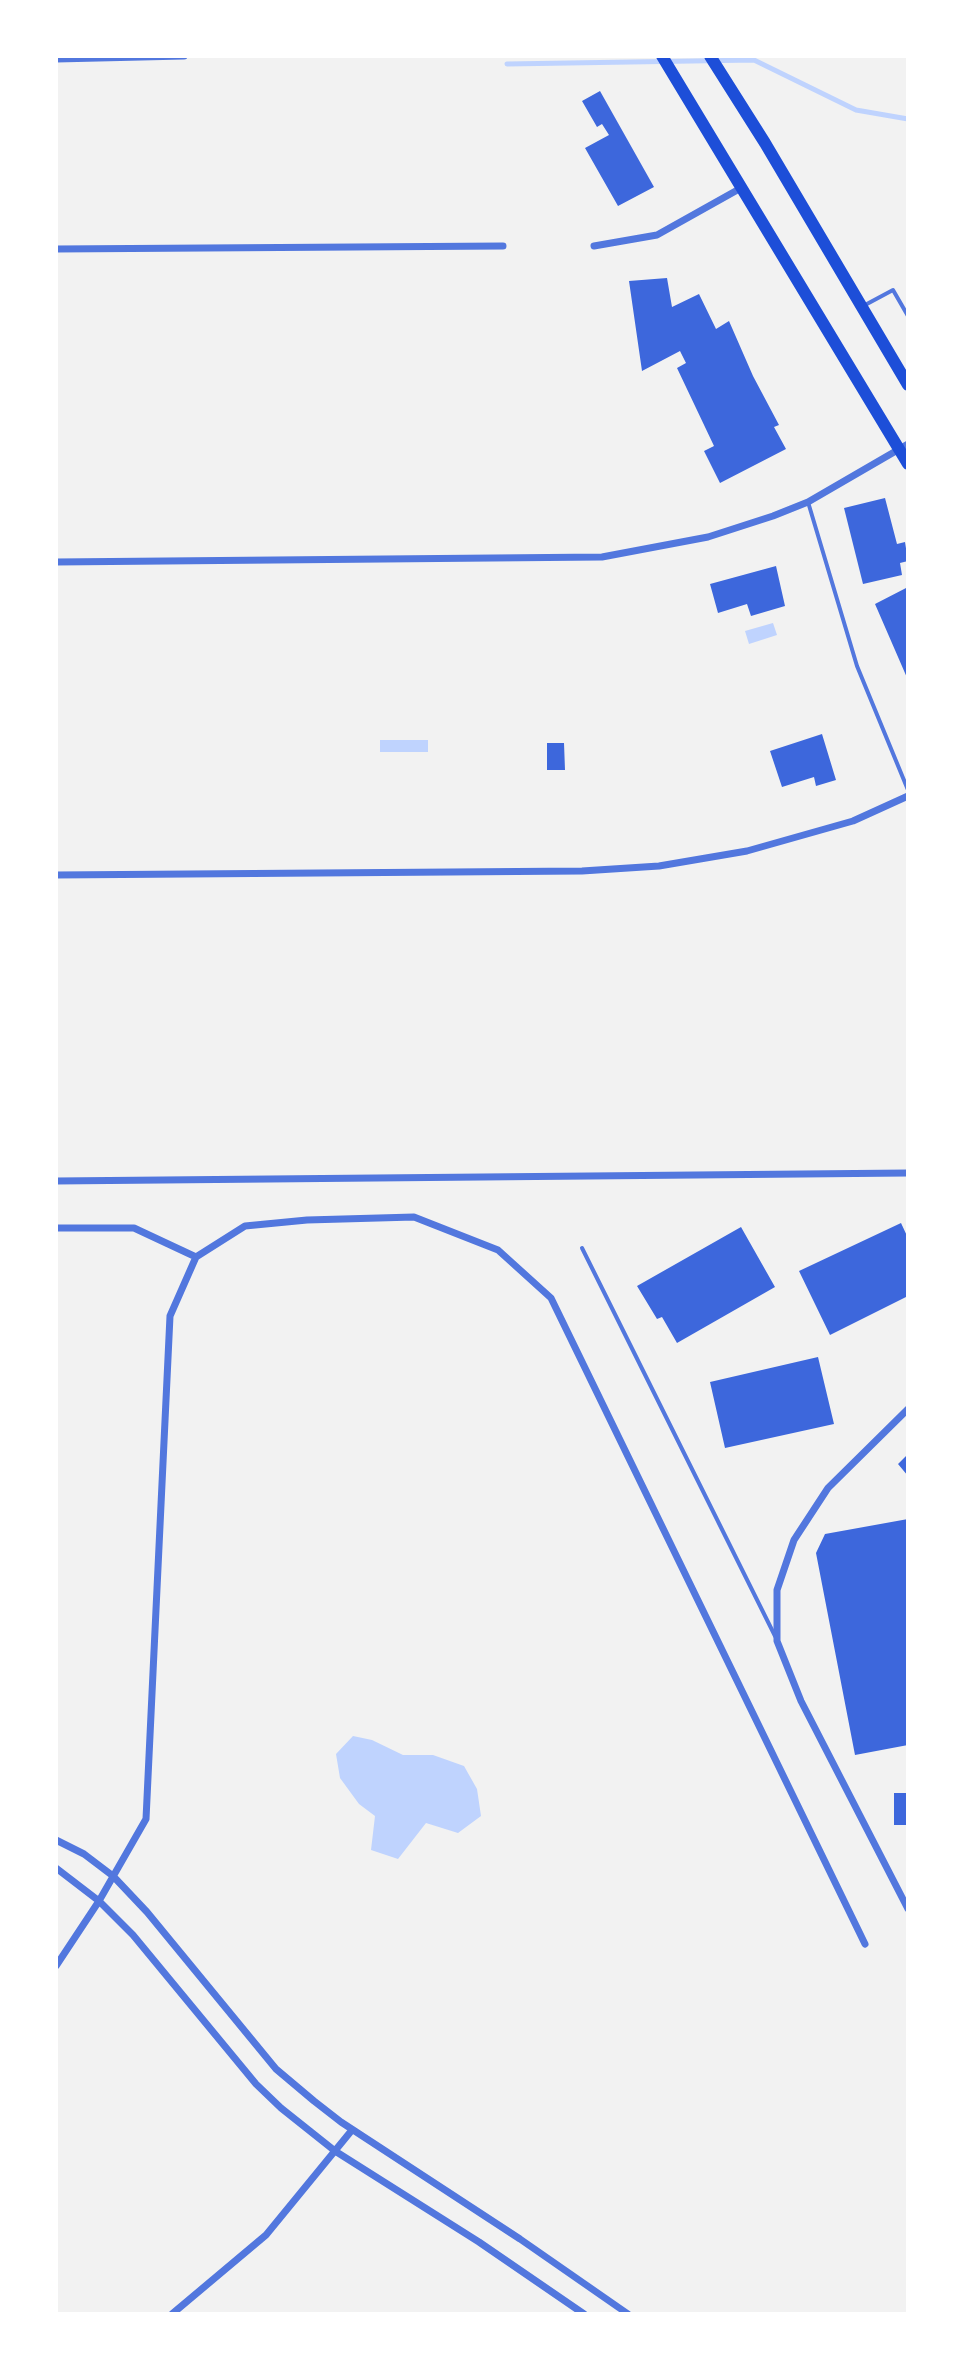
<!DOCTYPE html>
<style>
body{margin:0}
#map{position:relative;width:964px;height:2370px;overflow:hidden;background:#f2f2f2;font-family:Cabin,sans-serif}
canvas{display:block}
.frame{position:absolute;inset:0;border:58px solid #fff;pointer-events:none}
</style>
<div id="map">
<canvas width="964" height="2370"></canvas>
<div class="frame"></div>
</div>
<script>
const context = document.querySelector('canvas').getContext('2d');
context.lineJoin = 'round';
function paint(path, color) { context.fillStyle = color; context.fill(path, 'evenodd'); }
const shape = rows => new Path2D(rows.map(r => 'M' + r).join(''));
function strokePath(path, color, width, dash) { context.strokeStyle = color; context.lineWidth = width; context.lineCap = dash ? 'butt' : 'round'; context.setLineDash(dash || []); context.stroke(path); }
const water = shape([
 [773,623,777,635,749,644,745,631],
 [380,740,428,740,428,752,380,752],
 [353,1736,372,1740,403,1755,433,1755,464,1766,477,1789,481,1816,458,1833,426,1823,398,1859,371,1850,375,1816,359,1804,340,1778,336,1754]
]);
const stream = shape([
 [507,64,754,60,856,110,908,119]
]);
const building = shape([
 [600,91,654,187,618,206,585,148,609,135,602,124,597,127,582,101],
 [667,278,672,307,699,294,716,329,729,321,753,376,779,425,774,427,786,449,720,483,704,451,714,446,677,368,686,363,680,351,642,371,629,281],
 [885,498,897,544,905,542,908,561,900,563,902,575,863,584,844,508],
 [776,566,785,606,751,616,747,604,718,613,710,584],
 [908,587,908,680,875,604],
 [822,734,836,780,816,786,814,777,782,787,770,751],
 [547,743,564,743,565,770,547,770],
 [901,1223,908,1238,908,1296,830,1335,799,1271],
 [741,1227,775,1287,677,1343,662,1317,657,1319,637,1286],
 [818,1357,834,1424,725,1448,710,1382],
 [908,1454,908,1476,898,1464],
 [908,1519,908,1745,855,1755,816,1553,825,1534],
 [894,1793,908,1793,908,1825,894,1825]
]);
const service = shape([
 [865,305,893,290,908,316],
 [808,502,857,666,908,790],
 [582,1248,775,1636]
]);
const minor = shape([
 [56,59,184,56],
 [594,246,657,235,741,188],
 [56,249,503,246],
 [56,562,602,557,708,537,773,516,808,502,908,444],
 [56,875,582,871,659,866,747,851,853,821,908,796],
 [56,1181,908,1173],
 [56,1228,134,1228,196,1257],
 [908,1409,828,1488,794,1540,777,1590,777,1641,801,1701,908,1909],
 [56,1840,84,1854,113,1876,147,1912,276,2069,314,2101,341,2122,520,2239,628,2314],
 [56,1868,99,1901,133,1935,256,2084,281,2108,335,2151,479,2242,584,2314],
 [56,1966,99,1901,146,1819,170,1316,196,1257,245,1226,307,1220,414,1217,498,1250,551,1298,865,1944],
 [172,2314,266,2235,352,2130]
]);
const primary = shape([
 [662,56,908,464],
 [710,56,765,143,908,385]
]);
paint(water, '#bfd3fe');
strokePath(stream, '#bfd3fe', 5);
paint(building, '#3d67dc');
strokePath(service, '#5277de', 4);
strokePath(minor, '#5277de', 7);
strokePath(primary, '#1d4ed8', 12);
</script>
